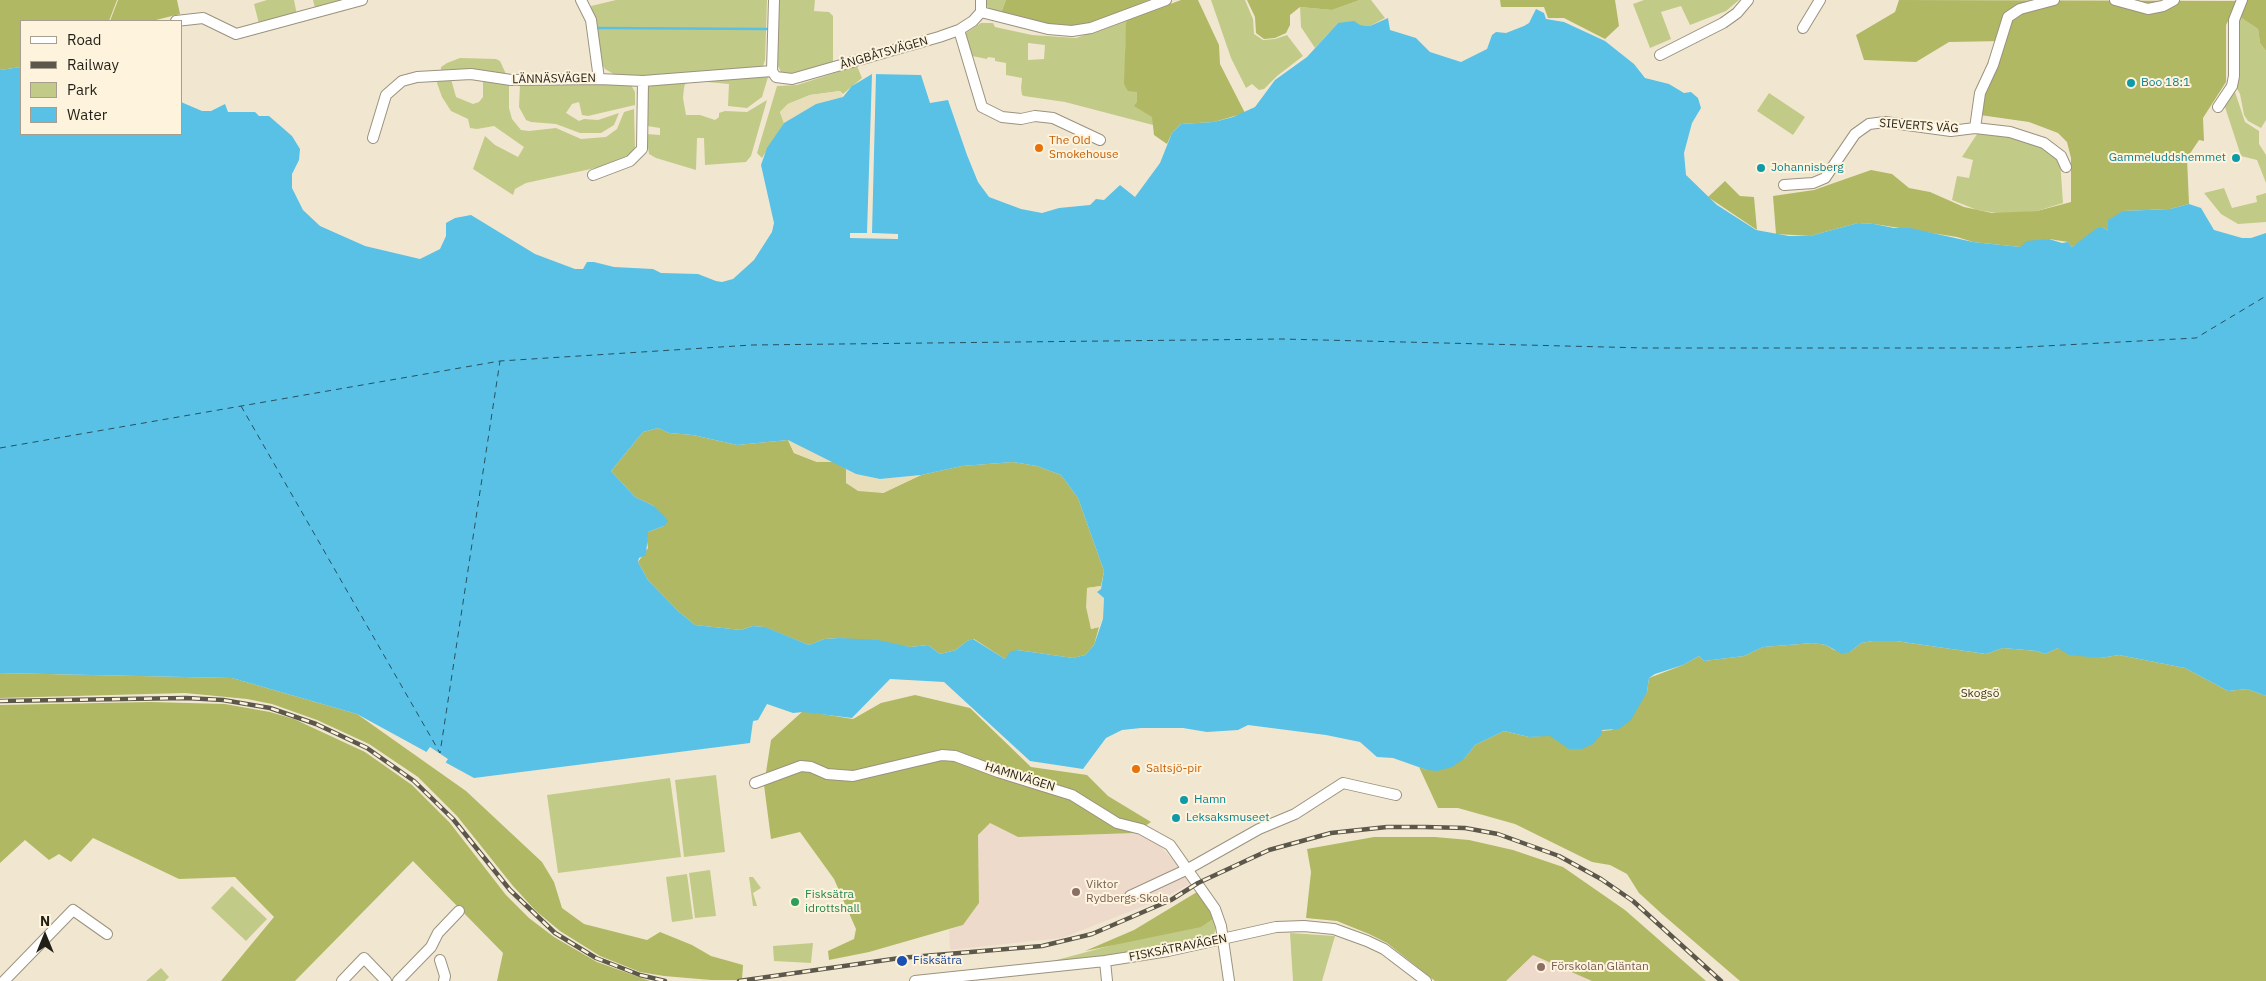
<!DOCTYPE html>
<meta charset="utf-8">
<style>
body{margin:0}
#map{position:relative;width:2266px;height:981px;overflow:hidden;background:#f1e7d1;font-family:"IBM Plex Sans",sans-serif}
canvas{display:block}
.legend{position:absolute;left:20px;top:20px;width:162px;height:115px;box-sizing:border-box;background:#fef4de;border:1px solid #a69f8e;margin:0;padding:6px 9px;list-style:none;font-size:15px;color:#221f17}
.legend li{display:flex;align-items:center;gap:10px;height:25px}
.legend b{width:25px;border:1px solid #a69f8e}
.north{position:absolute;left:20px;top:911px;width:50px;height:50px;-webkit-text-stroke:4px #fef4de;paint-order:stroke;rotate:0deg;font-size:14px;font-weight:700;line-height:20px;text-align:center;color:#221f17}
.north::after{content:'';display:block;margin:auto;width:18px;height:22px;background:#221f17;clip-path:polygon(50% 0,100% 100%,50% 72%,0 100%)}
</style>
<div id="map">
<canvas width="2266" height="981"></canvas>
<ul class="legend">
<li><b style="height:6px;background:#fff"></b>Road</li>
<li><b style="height:6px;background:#5c574b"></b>Railway</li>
<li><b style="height:14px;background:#c2ca87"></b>Park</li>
<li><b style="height:14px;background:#59c0e6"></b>Water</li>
</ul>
<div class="north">N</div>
</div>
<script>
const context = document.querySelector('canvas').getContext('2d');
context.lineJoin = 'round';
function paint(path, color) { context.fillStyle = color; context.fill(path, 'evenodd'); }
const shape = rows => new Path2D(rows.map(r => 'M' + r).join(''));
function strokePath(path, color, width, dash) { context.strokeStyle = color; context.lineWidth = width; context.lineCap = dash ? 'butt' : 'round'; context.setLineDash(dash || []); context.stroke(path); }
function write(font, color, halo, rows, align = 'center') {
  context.font = font + ' "IBM Plex Sans",sans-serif'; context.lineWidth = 4; context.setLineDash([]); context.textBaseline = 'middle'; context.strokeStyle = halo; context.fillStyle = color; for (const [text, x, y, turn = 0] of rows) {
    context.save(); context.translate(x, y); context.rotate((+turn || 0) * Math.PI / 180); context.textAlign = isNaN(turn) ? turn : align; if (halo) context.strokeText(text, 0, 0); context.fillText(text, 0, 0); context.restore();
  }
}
const education = shape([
 [990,823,1018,837,1135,833,1158,844,1179,866,1190,884,1157,901,1062,938,950,950,949,930,963,925,979,903,978,835],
 [1533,955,1590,979,1592,981,1506,981]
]);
const green = shape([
 [267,0,294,0,297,15,259,24,254,4],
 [313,0,346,0,315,8],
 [616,0,767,0,765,60,763,66,749,69,649,77,617,76,605,69,598,58,591,6],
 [777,0,815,0,814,11,829,12,833,16,833,62,788,74,781,72,777,64],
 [985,0,1006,0,1001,13,988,8],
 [1211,0,1245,0,1253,19,1254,34,1263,40,1275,39,1287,35,1303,56,1277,76,1264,89,1259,90,1252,84,1246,88,1231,58],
 [1360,0,1371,0,1385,18,1370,26,1338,23,1315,48,1301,27,1300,7,1332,10],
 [1644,0,1739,0,1726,11,1690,25,1681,6,1661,12,1671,39,1650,48,1633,4],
 [2240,17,2258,29,2260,43,2266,51,2266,120,2261,128,2248,121,2244,115,2240,94,2235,85,2236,33],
 [1127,20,1125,53,1137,92,1137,102,1153,117,1153,125,1065,102,1024,96,1022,95,1021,88,1022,78,1006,75,1006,63,995,61,995,58,988,57,987,59,972,56,966,39,966,33,981,23,993,23,995,27,1032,35,1076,38],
 [1028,43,1045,45,1044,59,1028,60],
 [460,58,496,59,500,61,506,74,464,69,441,70,441,67,447,63],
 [857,66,862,78,843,94,840,91,810,95,788,104,780,112,784,123,762,158,757,153,777,86,797,85],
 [768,77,762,97,747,108,728,106,729,84,707,82,705,79],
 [439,78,451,79,456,97,473,104,479,102,483,97,483,78,509,84,509,108,512,119,521,130,529,131,556,128,581,139,606,137,617,129,624,112,634,109,635,150,634,153,600,167,526,183,515,189,513,195,473,169,485,136,495,145,518,157,524,147,494,126,477,129,470,128,468,119,451,111,442,97,437,83],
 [692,81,685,84,684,88,683,98,686,115,700,115,715,120,719,117,719,113,725,111,747,112,767,100,751,156,746,162,705,165,704,138,697,138,696,170,656,158,649,154,646,134,660,135,660,128,647,126,648,84],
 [630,83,635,92,635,105,588,116,582,115,579,102,572,104,566,113,579,121,584,119,598,120,619,113,614,125,601,133,580,133,556,124,531,122,526,120,519,107,520,85,524,84],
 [2234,89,2245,122,2259,131,2259,144,2266,155,2266,183,2257,160,2241,156,2224,104],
 [1769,93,1805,117,1793,135,1757,111],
 [1979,131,2005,135,2051,151,2060,160,2063,203,2037,211,2003,214,1977,210,1952,200,1957,176,1969,178,1973,160,1962,157],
 [2224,188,2232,208,2257,202,2256,196,2266,193,2266,222,2238,224,2221,214,2204,193],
 [716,775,725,852,684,857,675,780],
 [670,778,681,857,558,873,547,795],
 [710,870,716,916,695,918,689,873],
 [687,874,693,919,672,922,666,877],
 [749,877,753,877,761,888,753,893,757,906,753,906],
 [232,886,267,919,246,941,211,908],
 [1214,918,1216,927,1214,934,1208,939,1108,956,1053,961],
 [1290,933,1335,936,1322,981,1293,981],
 [813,943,811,963,774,961,773,946],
 [161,968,169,977,165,981,146,981]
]);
const forest = shape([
 [0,0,117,0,109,21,21,21,21,67,0,70],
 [118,0,177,0,180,14,152,21,110,21],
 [1006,0,1149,0,1090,24,1060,28,1001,13],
 [1181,0,1198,0,1219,45,1220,64,1245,113,1214,122,1181,124,1172,133,1167,144,1154,135,1152,117,1134,106,1137,102,1137,92,1128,91,1124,84,1126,23,1127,20],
 [1247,0,1360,0,1332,10,1300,7,1290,15,1290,25,1286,33,1275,38,1264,39,1256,33,1255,17],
 [1500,0,1615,0,1619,26,1605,39,1564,18,1548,18,1544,7,1501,7],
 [1899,0,2238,1,2226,25,2226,82,2203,118,2204,141,2199,140,2187,158,2189,204,2170,209,2123,211,2108,231,2103,227,2072,247,2068,242,2049,239,2020,247,1973,242,1957,237,1874,224,1858,223,1810,236,1776,234,1773,196,1814,190,1871,170,1892,174,1909,188,1930,192,1964,207,1992,213,2037,211,2071,202,2071,158,2067,142,2058,133,2029,122,1980,115,1983,96,2003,41,1949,42,1916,62,1864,60,1856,35,1895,12],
 [2246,0,2266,0,2266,51,2260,43,2258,29,2240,17],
 [1725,181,1740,196,1754,197,1757,230,1708,197],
 [658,428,669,433,693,435,737,445,788,440,794,453,817,462,835,462,846,469,846,483,883,493,921,475,962,466,1013,462,1037,466,1061,475,1078,498,1104,571,1101,586,1087,588,1091,629,1099,627,1094,645,1085,655,1073,658,1017,650,1005,659,974,639,967,641,956,650,940,654,928,645,910,647,839,638,824,639,809,645,764,627,753,626,741,630,695,625,678,611,648,580,638,562,648,548,646,536,648,532,664,526,654,506,635,497,611,471,643,432],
 [1873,641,1896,641,1986,654,2003,648,2037,651,2045,654,2058,648,2100,658,2119,655,2185,668,2228,691,2247,689,2266,696,2266,981,1740,981,1662,914,1639,893,1627,874,1610,865,1592,862,1515,824,1458,808,1438,808,1419,767,1427,770,1465,758,1475,745,1504,731,1529,737,1612,730,1647,692,1649,678,1683,665,1699,656,1704,661,1744,656,1763,647,1813,643,1826,645,1834,650,1850,652,1861,643],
 [0,673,232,678,357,714,466,791,542,862,554,882,562,908,584,924,647,940,660,932,692,945,711,956,743,965,742,980,711,980,664,976,640,972,600,956,560,931,536,911,513,886,457,816,418,777,369,744,317,720,272,704,247,699,185,693,0,698],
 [915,695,970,708,1031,767,1087,775,1108,796,1151,822,1135,833,1018,837,990,823,978,835,979,903,963,925,869,952,829,960,828,951,854,939,856,929,834,879,800,832,771,839,764,785,771,740,803,711,853,719,881,703],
 [151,702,225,704,270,712,294,719,365,752,412,785,450,823,506,895,529,918,554,937,597,962,650,981,497,981,503,953,413,861,295,981,221,981,274,917,235,877,179,879,93,838,71,862,59,854,49,860,25,840,0,863,0,705],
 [1374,837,1435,837,1469,840,1513,850,1563,867,1625,910,1706,981,1592,981,1533,955,1506,981,1435,981,1387,943,1369,934,1337,921,1306,918,1311,872,1307,849],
 [1197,892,1214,918,1201,927,1085,951,1134,930]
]);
const sand = shape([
 [840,91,843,97,816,104,784,123,780,112,788,104,810,95],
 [788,440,835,462,817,462,794,453],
 [846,469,856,474,880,479,921,475,883,493,858,491,846,483],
 [1101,586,1104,598,1103,619,1099,627,1091,629,1086,607,1087,588]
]);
const water = shape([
 [1536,9,1544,13,1546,19,1564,22,1605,41,1634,64,1645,78,1669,84,1684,93,1691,92,1698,98,1701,108,1692,123,1684,153,1686,175,1717,205,1756,230,1789,236,1810,236,1858,223,1874,224,1894,228,1910,228,1973,242,2020,247,2027,241,2049,239,2062,243,2068,242,2072,247,2097,228,2103,227,2108,231,2108,220,2123,211,2170,209,2189,204,2201,208,2214,230,2242,238,2251,238,2266,233,2266,696,2247,689,2228,691,2185,668,2119,655,2100,658,2069,655,2058,648,2045,654,2037,651,2003,648,1986,654,1896,641,1873,641,1861,643,1850,652,1842,654,1826,645,1813,643,1763,647,1744,656,1704,661,1699,656,1683,665,1655,674,1649,678,1647,692,1631,720,1619,729,1602,730,1601,735,1593,744,1582,749,1569,749,1550,736,1529,737,1504,731,1475,745,1465,758,1452,767,1437,771,1427,770,1393,758,1377,757,1360,742,1326,735,1248,725,1238,730,1207,732,1183,728,1141,728,1122,730,1106,738,1083,769,1030,761,944,682,890,679,852,718,803,712,793,713,767,704,758,720,753,721,750,743,474,778,357,714,232,678,0,673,0,70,21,67,21,134,181,134,181,102,202,111,211,111,225,104,228,112,255,112,259,116,269,116,292,136,300,149,299,160,292,174,292,188,303,210,320,226,365,246,420,259,440,249,446,236,446,223,455,218,471,215,535,254,575,269,583,269,587,262,594,262,614,267,653,269,661,273,698,274,716,281,722,282,733,279,754,260,772,232,774,223,761,165,767,148,784,123,816,104,843,97,852,86,872,74,921,75,930,103,948,100,967,155,978,182,989,197,1021,209,1042,213,1059,208,1090,205,1096,199,1104,200,1120,185,1135,197,1160,163,1172,133,1181,124,1214,122,1233,117,1255,107,1275,80,1307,57,1338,23,1354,21,1360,25,1370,26,1388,18,1390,30,1416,38,1430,52,1461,62,1487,49,1492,35,1496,32,1506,33,1524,26,1529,23],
 [658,428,669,433,693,435,737,445,788,440,856,474,880,479,921,475,962,466,1013,462,1037,466,1061,475,1078,498,1104,571,1101,589,1097,592,1104,598,1103,619,1094,645,1085,655,1073,658,1017,650,1010,652,1005,659,973,639,967,641,956,650,940,654,928,645,910,647,878,640,839,638,824,639,809,645,765,627,753,626,741,630,695,625,678,611,648,580,638,562,639,558,646,555,648,532,664,526,668,521,665,517,654,506,635,497,611,471,643,432]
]);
const pier = shape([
 [872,74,876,74,872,233,898,234,898,239,850,238,850,233,867,233],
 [430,747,448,759,444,765,425,754]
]);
const stream = shape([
 [597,28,767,29]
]);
const ferry = shape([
 [241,406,440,753,500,361],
 [0,448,500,361,752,345,1282,339,1646,348,2007,348,2196,338,2266,296]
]);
const minor = shape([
 [581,0,591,20,599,79],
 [2115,0,2148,9,2163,6,2174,0],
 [981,12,1048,29,1072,31,1091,28,1166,0],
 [176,21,203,18,236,34,362,0],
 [1803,28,1820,0],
 [959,30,982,107,1002,117,1021,119,1035,116,1053,118,1100,140],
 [1660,55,1723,23,1737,13,1748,0],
 [772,71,776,77,792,79,939,37,959,30,973,21,981,12,981,0],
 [772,71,774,0],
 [2218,107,2232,86,2234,76,2234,20,2242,0],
 [1975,128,2010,132,2044,143,2061,156,2066,167],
 [373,138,386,95,402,81,417,77,471,74,511,80,599,79,643,81,772,71],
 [593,175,630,161,642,149,643,81],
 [1784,185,1813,183,1825,178,1855,134,1869,124,1885,122,1951,131,1975,128,1980,93,1993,65,2008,17,2020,9,2054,0],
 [755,783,801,766,811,767,827,774,853,776,942,755,955,756,998,772,1072,795,1117,823,1141,829,1170,845,1215,909,1221,926,1229,981],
 [1130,896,1188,869,1259,829,1295,814,1343,783,1396,795],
 [440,960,445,976,444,981],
 [1105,961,1107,981],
 [4,981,73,910,107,934],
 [342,981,364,958,386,981],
 [398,981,431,947,438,933,459,911],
 [915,981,1105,961,1168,951,1276,927,1304,926,1334,929,1367,941,1384,949,1426,981]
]);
const rail = shape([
 [0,701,186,698,223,700,270,708,316,724,367,748,414,781,453,819,510,890,555,933,596,958,640,975,665,981],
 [739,981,900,958,1042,946,1092,934,1171,900,1198,883,1269,850,1331,833,1387,827,1425,827,1465,828,1498,834,1559,856,1601,879,1633,901,1721,981]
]);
const markers = [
 [2131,83,5,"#0f9aa8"],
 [1039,148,5,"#e8710a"],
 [2236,158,5,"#0f9aa8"],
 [1761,168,5,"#0f9aa8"],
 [1136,769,5,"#e8710a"],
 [1184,800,5,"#0f9aa8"],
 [1176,818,5,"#0f9aa8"],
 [1076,892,5,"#8d6e63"],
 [795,902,5,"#2e9e5b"],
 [902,961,6,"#1a4fb4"],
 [1541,967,5,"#8d6e63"]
];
const streetNames = [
 ["ÅNGBÅTSVÄGEN",884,53,-16],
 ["LÄNNÄSVÄGEN",554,79,-1],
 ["SIEVERTS VÄG",1919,126,4],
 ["HAMNVÄGEN",1020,777,17],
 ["FISKSÄTRAVÄGEN",1178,948,-11]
];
const cultureNames = [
 ["Boo 18:1",2141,83],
 ["Gammeluddshemmet",2226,158,"right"],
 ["Johannisberg",1771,168],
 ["Hamn",1194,800],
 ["Leksaksmuseet",1186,818]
];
const foodNames = [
 ["The Old",1049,141],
 ["Smokehouse",1049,155],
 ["Saltsjö-pir",1146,769]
];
const parkNames = [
 ["Skogsö",1980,694]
];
const educationNames = [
 ["Viktor",1086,885],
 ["Rydbergs Skola",1086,899],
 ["Förskolan Gläntan",1551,967]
];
const leisureNames = [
 ["Fisksätra",805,895],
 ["idrottshall",805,909]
];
const transitNames = [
 ["Fisksätra",913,961]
];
paint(education, '#eedacb');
paint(green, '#c2ca87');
paint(forest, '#b0b864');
paint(sand, '#e8deb9');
paint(water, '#59c0e6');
paint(pier, '#f1e7d1');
strokePath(stream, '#59c0e6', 2.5);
strokePath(ferry, '#265262', 1, [6, 5]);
strokePath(minor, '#9b927e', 12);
strokePath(minor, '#fff', 10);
strokePath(rail, '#5c574b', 4.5);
strokePath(rail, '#fef4de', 2.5, [8]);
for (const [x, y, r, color] of markers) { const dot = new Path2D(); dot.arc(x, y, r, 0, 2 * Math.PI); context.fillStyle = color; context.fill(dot); strokePath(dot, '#fef4de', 2); }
write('12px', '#221f17', '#fef4de', streetNames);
write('12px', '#0d838f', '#fef4de', cultureNames, 'left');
write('12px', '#c56008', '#fef4de', foodNames, 'left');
write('12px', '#3d401c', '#fef4de', parkNames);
write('12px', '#785e54', '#fef4de', educationNames, 'left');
write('12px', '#27864d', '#fef4de', leisureNames, 'left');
write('12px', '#164399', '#fef4de', transitNames, 'left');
</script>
